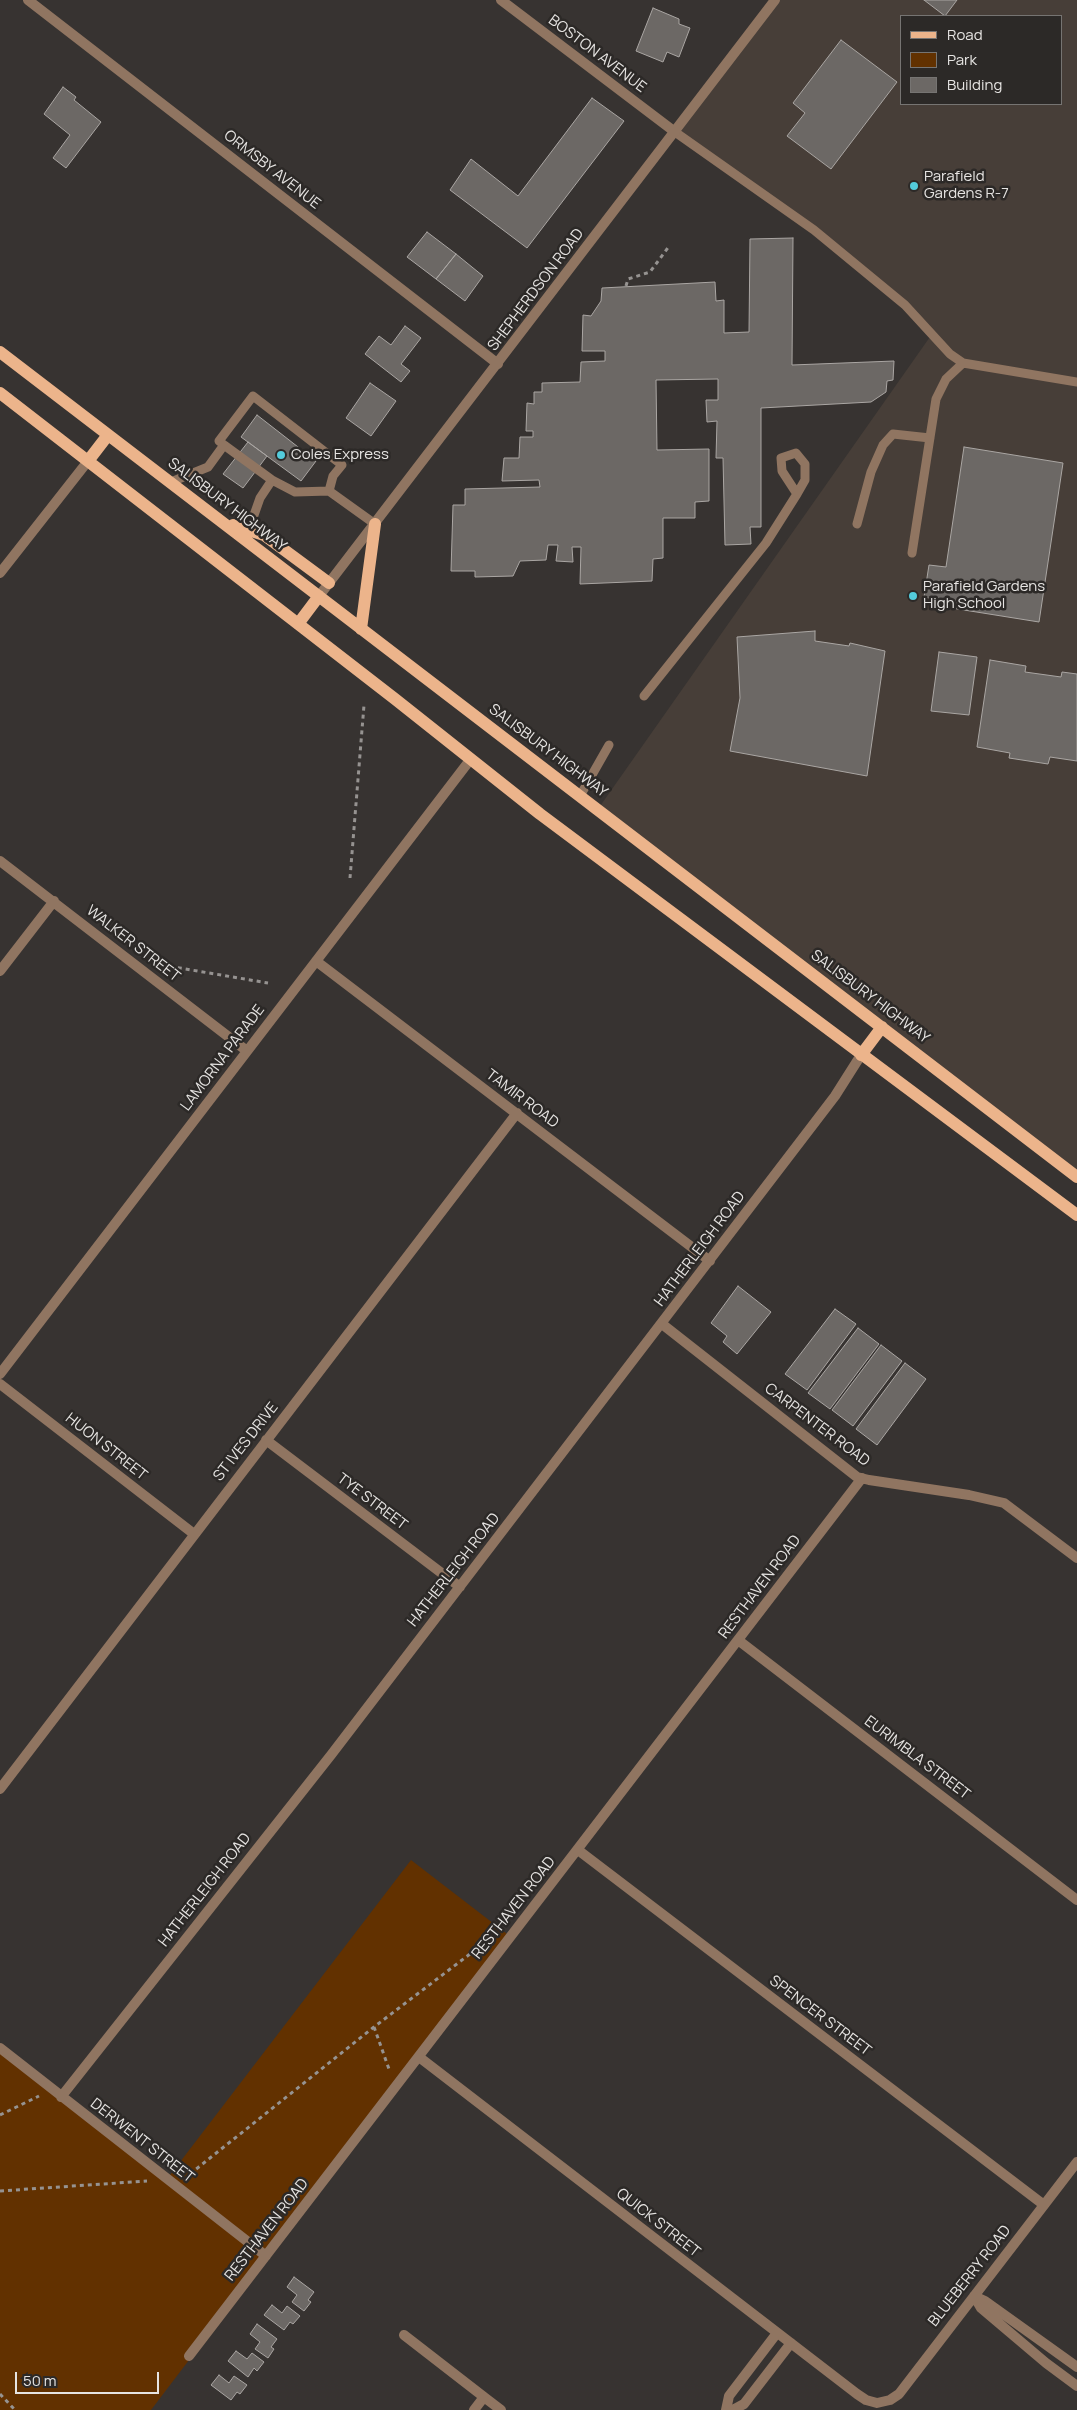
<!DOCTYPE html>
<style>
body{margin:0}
#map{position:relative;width:1077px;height:2410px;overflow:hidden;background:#373331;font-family:Manrope,sans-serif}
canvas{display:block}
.legend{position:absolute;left:900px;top:15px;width:162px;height:90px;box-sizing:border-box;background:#2c2927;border:1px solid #767472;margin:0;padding:6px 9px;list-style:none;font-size:15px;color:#e6e4e2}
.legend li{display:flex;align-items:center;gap:10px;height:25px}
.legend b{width:25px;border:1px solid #767472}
.scale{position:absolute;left:15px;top:2372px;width:144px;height:22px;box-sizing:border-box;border:2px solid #e6e4e2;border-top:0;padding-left:6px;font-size:15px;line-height:18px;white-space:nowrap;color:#e6e4e2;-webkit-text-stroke:4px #2c2927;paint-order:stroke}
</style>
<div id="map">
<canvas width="1077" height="2410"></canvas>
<ul class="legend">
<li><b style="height:6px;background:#ecb48b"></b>Road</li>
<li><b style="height:14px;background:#623100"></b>Park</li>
<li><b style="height:14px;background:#6c6865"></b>Building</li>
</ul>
<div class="scale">50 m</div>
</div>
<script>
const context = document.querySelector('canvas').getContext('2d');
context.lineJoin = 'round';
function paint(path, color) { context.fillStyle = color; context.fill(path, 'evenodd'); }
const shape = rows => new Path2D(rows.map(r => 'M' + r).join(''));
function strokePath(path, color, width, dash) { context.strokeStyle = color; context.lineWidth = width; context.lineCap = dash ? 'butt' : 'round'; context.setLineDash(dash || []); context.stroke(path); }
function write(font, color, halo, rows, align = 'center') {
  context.font = font + ' Manrope,sans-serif'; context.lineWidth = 5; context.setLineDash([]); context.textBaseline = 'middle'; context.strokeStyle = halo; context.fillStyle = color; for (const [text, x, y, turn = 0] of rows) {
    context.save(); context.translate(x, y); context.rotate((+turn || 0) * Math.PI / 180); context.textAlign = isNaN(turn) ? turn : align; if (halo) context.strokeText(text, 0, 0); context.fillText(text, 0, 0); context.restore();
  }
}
const built = shape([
 [775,0,1077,0,1077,1177,598,809,932,334,814,230,675,132],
 [901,16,1061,16,1061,104,901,104]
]);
const green = shape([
 [411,1860,511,1937,151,2410,0,2410,0,2048,167,2179]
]);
const building = shape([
 [924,0,957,0,945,16,924,0],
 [653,8,679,19,679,24,690,28,679,57,667,52,663,62,636,51,653,8],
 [841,40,897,82,831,169,787,136,805,113,793,103,841,40],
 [63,87,76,97,74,100,101,122,66,168,53,158,70,135,44,114,63,87],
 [592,98,624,121,527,248,450,190,471,159,518,196,592,98],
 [427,232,456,254,436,279,407,257,427,232],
 [793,238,792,365,894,361,893,380,887,381,886,392,871,402,761,408,761,527,750,527,751,544,725,545,723,458,716,458,717,421,707,422,706,400,718,400,718,379,656,380,657,450,709,449,709,501,695,502,695,518,663,518,663,558,653,559,652,581,580,584,581,547,572,547,573,562,556,561,558,545,548,545,546,560,520,561,513,576,475,577,475,571,451,571,453,505,465,505,465,489,540,487,539,480,502,481,504,458,519,458,520,437,533,437,533,431,526,431,527,403,534,404,534,392,542,392,542,383,580,382,581,362,605,361,605,351,582,351,583,315,591,316,601,301,602,288,715,282,716,301,724,300,724,333,749,332,750,239,793,238],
 [456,254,483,276,465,301,436,279,456,254],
 [405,326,421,338,401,364,410,371,401,382,365,354,379,336,391,345,405,326],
 [370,383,396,401,371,436,346,418,370,383],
 [257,415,316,461,301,481,241,437,257,415],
 [248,442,267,456,243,488,223,474,248,442],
 [964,447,1063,463,1039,622,939,606,940,600,924,597,929,565,946,567,964,447],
 [815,631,815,641,849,646,850,643,885,651,867,776,730,751,740,698,737,637,815,631],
 [939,652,977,657,969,715,931,711,939,652],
 [990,660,1026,666,1025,672,1061,677,1062,672,1077,674,1077,761,1050,757,1048,764,1009,758,1010,753,977,747,990,660],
 [738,1286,771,1312,737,1354,723,1342,727,1336,711,1323,738,1286],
 [835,1309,856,1324,807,1390,785,1374,835,1309],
 [858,1328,879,1344,830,1409,808,1393,858,1328],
 [881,1345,902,1361,853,1426,832,1410,881,1345],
 [905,1363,926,1379,877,1445,856,1429,905,1363],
 [294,2277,314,2292,308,2300,311,2302,304,2311,292,2302,297,2295,287,2287,294,2277],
 [272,2305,282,2313,287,2306,300,2316,293,2324,290,2322,284,2330,264,2315,272,2305],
 [257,2324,277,2339,271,2347,274,2349,268,2358,255,2349,260,2342,250,2334,257,2324],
 [236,2351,247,2359,252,2353,264,2362,257,2371,254,2368,248,2377,228,2361,236,2351],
 [219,2375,229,2383,234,2376,247,2385,240,2394,237,2392,231,2400,211,2385,219,2375]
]);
const path = shape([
 [626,286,628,279,650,272,670,245],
 [350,878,364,705],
 [162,965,268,983],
 [374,2027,389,2069],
 [0,2115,39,2096],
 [190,2174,374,2027,487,1941],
 [0,2191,147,2181],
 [0,2394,15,2410]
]);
const service = shape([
 [675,132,814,230,905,305,950,354,963,363,1077,382],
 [224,445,219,441,253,396,342,465,333,476,329,491],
 [272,480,295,492,329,491,375,524],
 [171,482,208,467,224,445,272,480,260,498,247,535],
 [857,524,871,472,883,445,893,434,930,438],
 [912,553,936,399,946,379,963,363],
 [644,696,766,543,797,494,782,471,781,458,796,453,805,464,805,480,797,494],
 [580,796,609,745]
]);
const minor = shape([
 [28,0,498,364],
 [501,0,675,132],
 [0,573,88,461],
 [0,861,247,1051],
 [316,961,710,1261],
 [0,971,54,901],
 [662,1324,857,1477,869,1480,969,1495,1004,1503,1077,1558],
 [0,1374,470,760],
 [0,1384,194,1534],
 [266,1440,460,1587],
 [738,1640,1077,1900],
 [0,1789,517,1113],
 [578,1850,1044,2205],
 [0,2048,266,2256],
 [419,2057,857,2394,866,2400,877,2403,890,2400,899,2394,1077,2162],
 [61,2097,331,1755,835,1096,861,1055],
 [974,2296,981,2308,1046,2363,1077,2386],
 [974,2296,985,2301,1077,2367],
 [404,2335,484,2397,474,2410],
 [189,2356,862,1478],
 [484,2397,501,2410],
 [726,2410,729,2396,777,2333],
 [733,2410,744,2404,791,2343]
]);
const tertiary = shape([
 [319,596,775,0]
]);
const primary = shape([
 [0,352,1077,1177],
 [0,393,395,699,540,814,1077,1215],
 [88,461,108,435],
 [233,525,264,535,329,583],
 [298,624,319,596],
 [361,629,375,524],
 [861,1055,882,1027]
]);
const markers = [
 [914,186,5,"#53cbdb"],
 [281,455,5,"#53cbdb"],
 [913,596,5,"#53cbdb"]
];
const streetNames = [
 ["BOSTON AVENUE",597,54,37],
 ["ORMSBY AVENUE",272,170,38],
 ["SHEPHERDSON ROAD",536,290,-53],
 ["SALISBURY HIGHWAY",227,505,37],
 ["SALISBURY HIGHWAY",548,751,37],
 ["WALKER STREET",133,944,38],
 ["SALISBURY HIGHWAY",870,997,37],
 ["LAMORNA PARADE",223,1058,-53],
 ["TAMIR ROAD",522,1099,37],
 ["HATHERLEIGH ROAD",700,1249,-53],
 ["CARPENTER ROAD",817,1425,37],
 ["ST IVES DRIVE",246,1442,-52],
 ["HUON STREET",106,1447,38],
 ["TYE STREET",372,1502,37],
 ["HATHERLEIGH ROAD",454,1570,-52],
 ["RESTHAVEN ROAD",760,1587,-53],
 ["EURIMBLA STREET",917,1758,37],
 ["HATHERLEIGH ROAD",205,1890,-52],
 ["RESTHAVEN ROAD",514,1908,-52],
 ["SPENCER STREET",820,2016,37],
 ["DERWENT STREET",142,2141,38],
 ["QUICK STREET",658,2223,38],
 ["RESTHAVEN ROAD",267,2230,-52],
 ["BLUEBERRY ROAD",970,2276,-52]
];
const poiNames = [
 ["Parafield",924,177],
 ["Gardens R-7",924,194],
 ["Coles Express",291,455],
 ["Parafield Gardens",923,587],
 ["High School",923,604]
];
paint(built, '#473e38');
paint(green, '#623100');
paint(building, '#6c6865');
strokePath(building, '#aaa6a3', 1);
strokePath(path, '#969391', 3, [4, 4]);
strokePath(service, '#907561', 9);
strokePath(minor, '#907561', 10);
strokePath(tertiary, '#907561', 10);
strokePath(primary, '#ecb48b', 12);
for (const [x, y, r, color] of markers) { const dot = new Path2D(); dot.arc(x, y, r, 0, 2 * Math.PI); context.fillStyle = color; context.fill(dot); strokePath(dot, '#2c2927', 2); }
write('15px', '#e6e4e2', '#2c2927', streetNames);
write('15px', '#e6e4e2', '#2c2927', poiNames, 'left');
</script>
